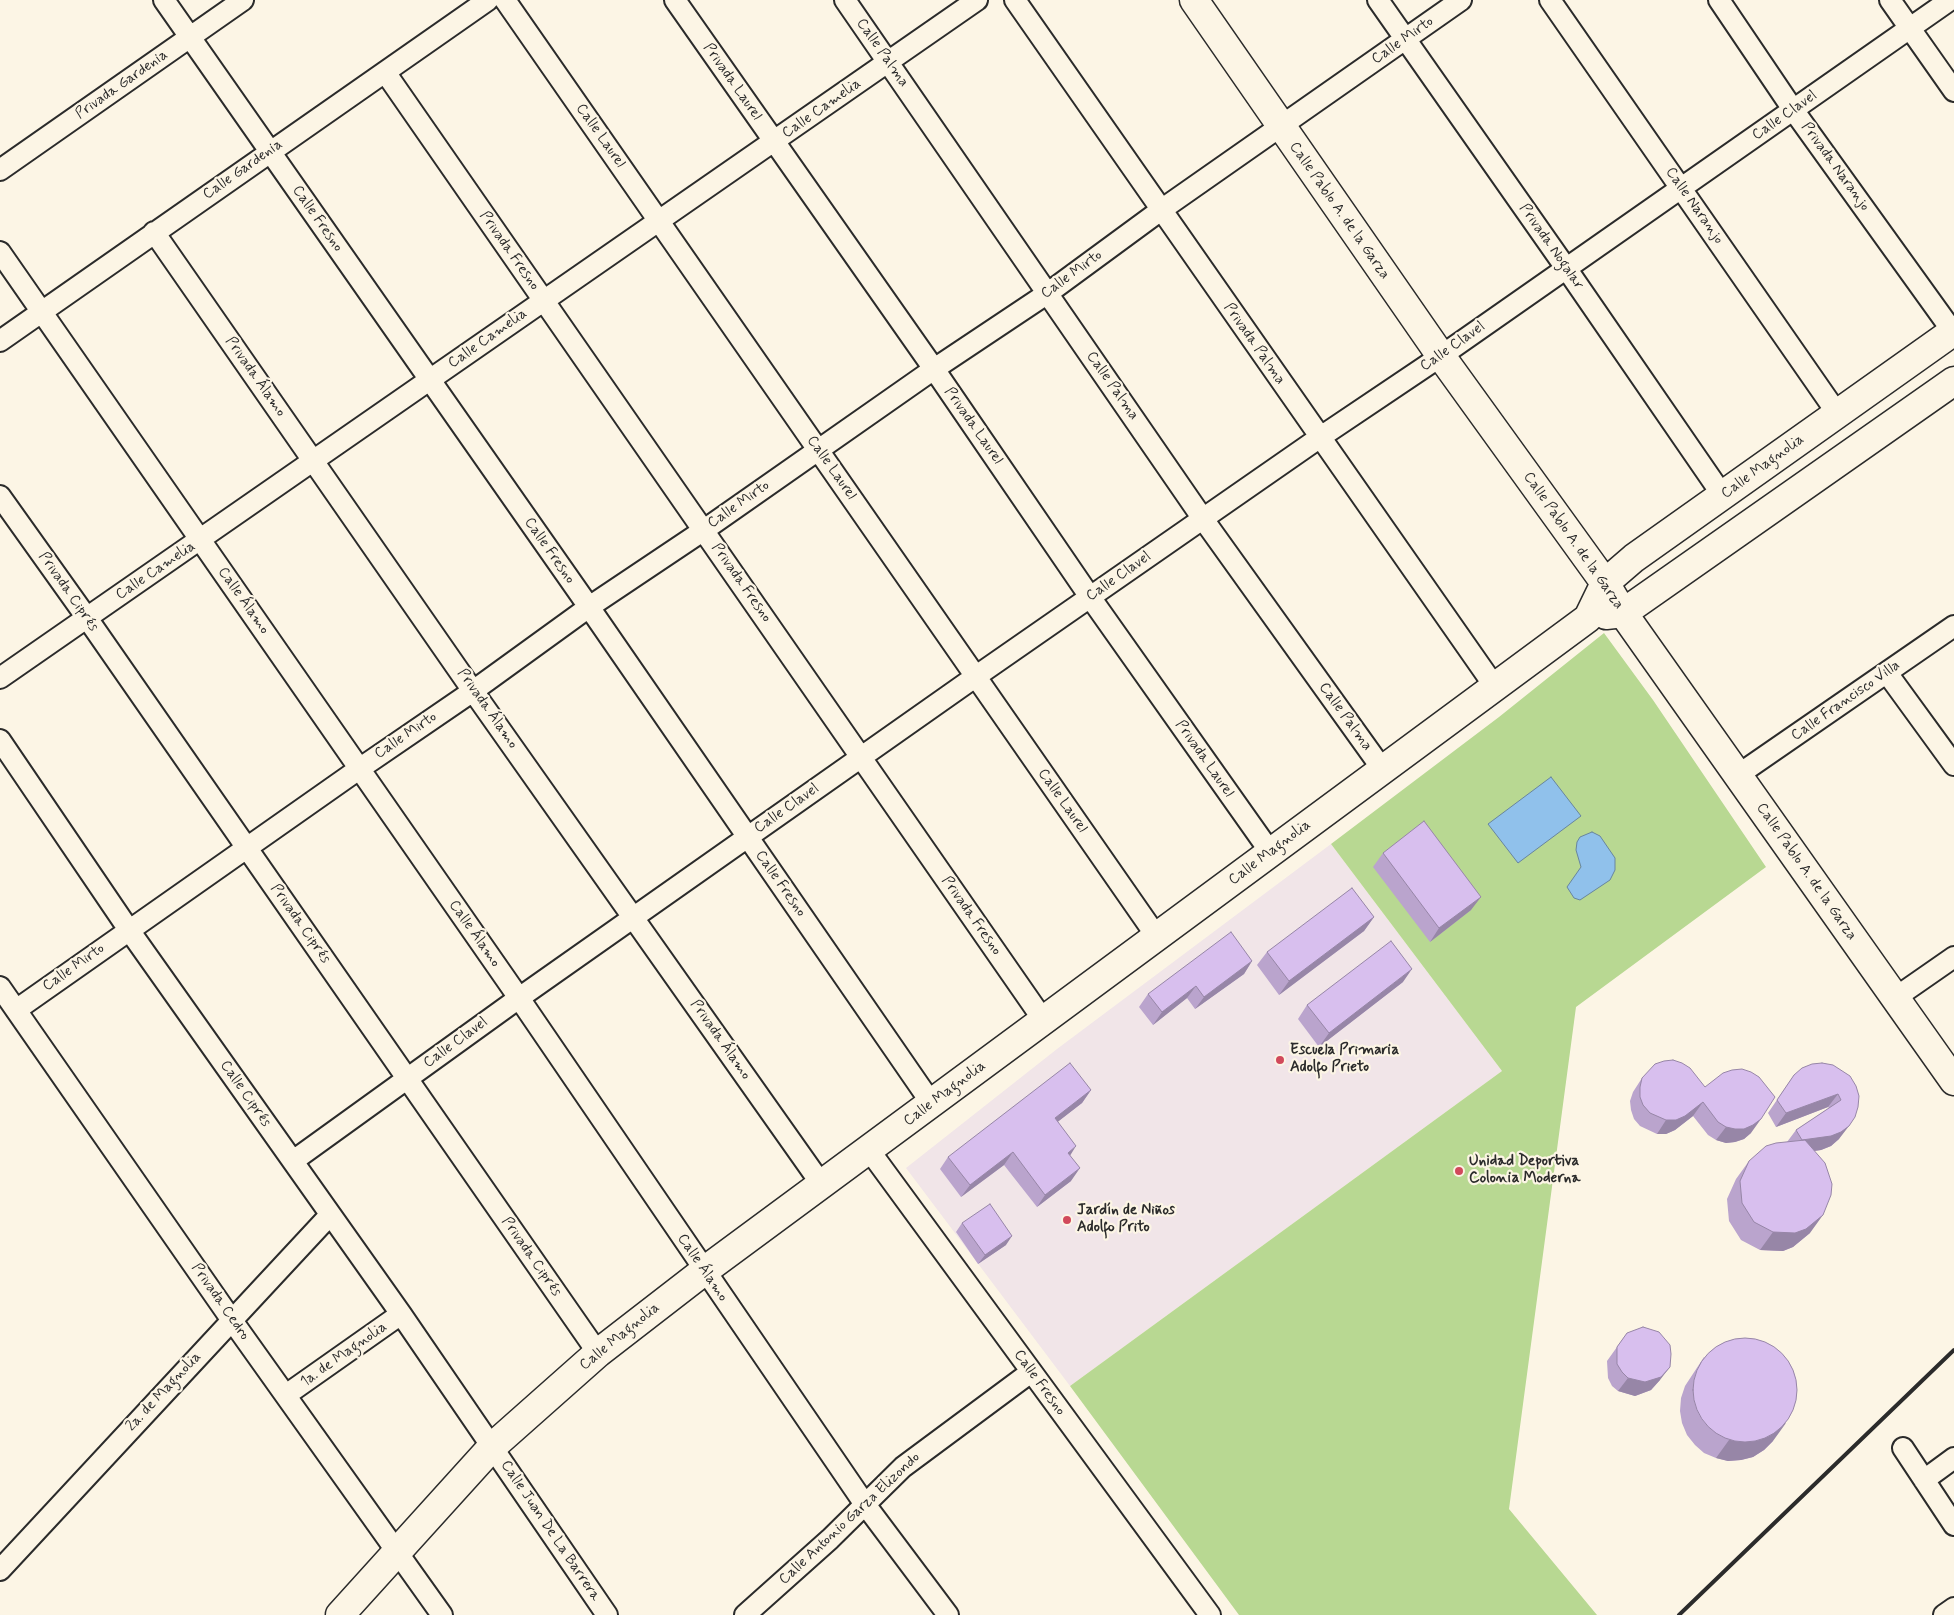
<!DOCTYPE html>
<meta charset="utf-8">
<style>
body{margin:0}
canvas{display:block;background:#fcf5e5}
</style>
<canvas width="1954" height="1615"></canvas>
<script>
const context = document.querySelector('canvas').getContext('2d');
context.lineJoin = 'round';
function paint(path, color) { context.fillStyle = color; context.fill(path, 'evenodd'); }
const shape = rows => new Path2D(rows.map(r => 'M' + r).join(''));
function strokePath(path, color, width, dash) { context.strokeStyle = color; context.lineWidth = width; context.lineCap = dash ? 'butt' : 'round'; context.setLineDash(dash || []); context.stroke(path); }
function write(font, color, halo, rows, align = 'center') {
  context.font = font + ' Mynerve,sans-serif'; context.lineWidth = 4.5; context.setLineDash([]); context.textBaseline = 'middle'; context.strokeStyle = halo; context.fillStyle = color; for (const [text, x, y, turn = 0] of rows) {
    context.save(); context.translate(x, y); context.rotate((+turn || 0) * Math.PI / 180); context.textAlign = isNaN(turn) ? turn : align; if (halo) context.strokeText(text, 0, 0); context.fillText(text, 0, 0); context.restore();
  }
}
const built = shape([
 [1331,844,1502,1071,1070,1386,906,1168,1057,1049]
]);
const green = shape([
 [1604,633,1653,700,1766,867,1576,1007,1509,1509,1597,1615,1239,1615,1070,1386,1502,1071,1331,844,1499,717]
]);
const water = shape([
 [1551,777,1581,816,1518,863,1488,824,1551,777],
 [1592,832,1600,836,1615,858,1615,870,1610,880,1580,900,1574,898,1567,887,1581,867,1576,850,1577,842,1580,837,1592,832]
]);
const street = shape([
 [164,0,589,607,932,1104],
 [505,0,1157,937],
 [675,0,934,369,1090,597,1271,853],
 [845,0,1203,519,1383,770],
 [1015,0,1495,687],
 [1378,0,1566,268,1723,496],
 [1550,0,1837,413],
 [1719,0,1794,111,1953,332],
 [1890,0,1954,91],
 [385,72,1044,1021],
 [0,170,243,0],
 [154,232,473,691,822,1185],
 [0,252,519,998,864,1503,948,1615],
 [0,341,488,0],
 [0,496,87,618,598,1353],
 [1887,673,1954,765],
 [0,678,977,0],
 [0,740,129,930,401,1314,607,1615],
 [1738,775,1954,626],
 [0,987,231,1319,442,1615],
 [1895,998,1954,957],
 [16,1010,359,769,473,691,589,607,704,530,934,369,1048,293,1161,210,1461,0],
 [869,1150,1210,1615],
 [293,1161,519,998,975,677,1319,438,1441,356,1950,0],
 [286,1395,401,1314],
 [1903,1448,1954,1525],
 [1924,1480,1954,1458],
 [0,1570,330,1215],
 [745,1615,830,1539,903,1467,1031,1372],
 [1944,1615,1954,1608]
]);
const secondary = shape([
 [1194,0,1441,356,1605,583,1623,613,1954,1081],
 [1606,615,1623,613,1954,381],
 [340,1615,492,1447,598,1353,704,1271,1588,618,1605,583,1634,558,1954,331]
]);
const rail = shape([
 [1679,1615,1954,1350]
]);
const wall = shape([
 [1383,853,1471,910,1430,942,1373,867],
 [1374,917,1364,931,1279,995,1257,965,1267,952],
 [1252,961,1244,974,1195,1009,1187,998,1153,1025,1139,1007,1148,994],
 [1403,982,1319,1047,1298,1019,1307,1005],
 [1794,1075,1850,1076,1839,1139,1831,1146,1821,1150,1814,1151,1810,1233,1793,1247,1783,1251,1760,1250,1741,1240,1729,1221,1727,1199,1736,1179,1749,1161,1787,1142,1796,1130,1829,1108,1828,1107,1776,1127,1768,1113],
 [1642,1078,1705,1087,1751,1133,1744,1139,1735,1142,1726,1143,1716,1140,1708,1135,1693,1116,1675,1130,1666,1134,1657,1134,1640,1126,1634,1119,1631,1110,1630,1101,1633,1092],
 [1091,1090,1082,1103,1057,1122,1070,1155,1071,1181,1037,1207,1004,1165,961,1197,940,1169,948,1157],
 [962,1223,1006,1245,978,1264,956,1232],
 [1627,1333,1660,1380,1651,1390,1635,1396,1618,1391,1612,1386,1608,1378,1607,1361],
 [1704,1357,1773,1441,1764,1450,1753,1457,1741,1460,1728,1461,1716,1458,1704,1453,1695,1445,1687,1435,1682,1423,1680,1411,1681,1398,1685,1386]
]);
const shadedWall = shape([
 [1481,897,1471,910,1430,942,1439,928],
 [1374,917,1364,931,1279,995,1289,981],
 [1252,961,1244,974,1195,1009,1204,997],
 [1412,969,1403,982,1319,1047,1329,1033],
 [1196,986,1187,998,1153,1025,1162,1012],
 [1091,1090,1082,1103,1046,1131,1055,1118],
 [1838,1094,1828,1107,1776,1127,1786,1113],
 [1703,1102,1693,1116,1675,1130,1666,1134,1657,1134,1666,1120],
 [1761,1119,1751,1133,1744,1139,1735,1142,1726,1143,1716,1140,1726,1127],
 [1849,1126,1839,1139,1831,1146,1821,1150,1793,1154,1802,1140],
 [1076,1146,1068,1159,1068,1153],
 [1013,1152,1004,1165,961,1197,970,1185],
 [1080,1168,1071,1181,1037,1207,1045,1195],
 [1823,1215,1810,1233,1793,1247,1783,1251,1760,1250,1773,1232],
 [1012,1236,1006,1245,978,1264,985,1255],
 [1670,1367,1660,1380,1651,1390,1635,1396,1618,1391,1628,1378],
 [1786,1423,1773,1441,1764,1450,1753,1457,1741,1460,1728,1461,1716,1458,1729,1440]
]);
const building = shape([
 [1424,821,1481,897,1439,928,1383,853,1424,821],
 [1352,888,1374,917,1289,981,1267,952,1352,888],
 [1231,932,1252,961,1204,997,1196,986,1162,1012,1148,994,1231,932],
 [1391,941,1412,969,1329,1033,1307,1005,1391,941],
 [1673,1060,1682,1063,1690,1068,1705,1087,1723,1073,1732,1070,1742,1069,1751,1072,1759,1077,1775,1097,1761,1119,1753,1125,1744,1129,1735,1129,1726,1127,1718,1122,1703,1102,1685,1116,1676,1120,1666,1120,1650,1113,1643,1105,1640,1097,1640,1087,1642,1078,1655,1064,1664,1061,1673,1060],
 [1070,1063,1091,1090,1055,1118,1076,1146,1068,1153,1080,1168,1045,1195,1013,1152,970,1185,948,1157,1070,1063],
 [1822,1063,1833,1065,1850,1076,1856,1086,1859,1096,1858,1107,1855,1117,1849,1126,1841,1132,1831,1136,1802,1140,1796,1130,1841,1100,1838,1094,1786,1113,1777,1100,1794,1075,1802,1068,1812,1064,1822,1063],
 [1805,1140,1825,1163,1832,1184,1831,1195,1823,1215,1806,1229,1795,1233,1773,1232,1754,1222,1742,1203,1740,1181,1749,1161,1766,1146,1776,1143,1805,1140],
 [990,1204,1012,1236,985,1255,962,1223,990,1204],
 [1643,1327,1659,1332,1670,1345,1671,1354,1670,1367,1661,1377,1645,1382,1628,1378,1622,1372,1617,1364,1617,1347,1627,1333,1643,1327],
 '1693 1390a52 52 0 1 1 104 0a52 52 0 1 1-104 0Z'
]);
const markers = [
 [1280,1060,5,"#d1495b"],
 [1459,1171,5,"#d1495b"],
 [1067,1220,5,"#d1495b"]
];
const streetNames = [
 ["Calle Mirto",1403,41,-35],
 ["Calle Palma",882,53,55],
 ["Privada Laurel",732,82,55],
 ["Privada Gardenia",122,85,-35],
 ["Calle Camelia",822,109,-35],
 ["Calle Clavel",1785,116,-35],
 ["Calle Laurel",600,136,55],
 ["Privada Naranjo",1835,167,54],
 ["Calle Gardenia",243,170,-35],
 ["Calle Naranjo",1694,206,55],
 ["Calle Pablo A. de la Garza",1339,211,55],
 ["Calle Fresno",317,219,55],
 ["Privada Nogalar",1551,247,55],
 ["Privada Fresno",509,251,55],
 ["Calle Mirto",1072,275,-36],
 ["Calle Camelia",488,339,-35],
 ["Privada Palma",1254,344,55],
 ["Calle Clavel",1453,347,-35],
 ["Privada Álamo",255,377,55],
 ["Calle Palma",1112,386,55],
 ["Privada Laurel",973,426,55],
 ["Calle Magnolia",1763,467,-36],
 ["Calle Laurel",831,468,55],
 ["Calle Mirto",739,505,-35],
 ["Calle Pablo A. de la Garza",1573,541,55],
 ["Calle Fresno",549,551,55],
 ["Calle Camelia",156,571,-34],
 ["Calle Clavel",1119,577,-35],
 ["Privada Fresno",741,583,55],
 ["Privada Ciprés",68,592,55],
 ["Calle Álamo",243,601,55],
 ["Calle Francisco Villa",1846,701,-35],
 ["Privada Álamo",487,709,55],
 ["Calle Palma",1345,717,54],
 ["Calle Mirto",406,736,-34],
 ["Privada Laurel",1204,759,55],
 ["Calle Laurel",1062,801,55],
 ["Calle Clavel",787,809,-35],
 ["Calle Magnolia",1270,853,-37],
 ["Calle Pablo A. de la Garza",1806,872,55],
 ["Calle Fresno",780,884,55],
 ["Privada Fresno",971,916,55],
 ["Privada Ciprés",300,924,55],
 ["Calle Álamo",474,934,55],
 ["Calle Mirto",74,968,-35],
 ["Privada Álamo",720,1040,55],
 ["Calle Clavel",456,1043,-36],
 ["Calle Ciprés",245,1094,55],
 ["Calle Magnolia",945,1094,-37],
 ["Privada Ciprés",531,1257,55],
 ["Calle Álamo",702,1268,56],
 ["Privada Cedro",220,1302,55],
 ["Calle Magnolia",620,1337,-39],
 ["1a. de Magnolia",344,1355,-35],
 ["Calle Fresno",1039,1383,54],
 ["2a. de Magnolia",164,1392,-47],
 ["Calle Antonio Garza Elizondo",850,1519,-43],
 ["Calle Juan De La Barrera",550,1531,56]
];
const poiNames = [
 ["Escuela Primaria",1290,1051],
 ["Adolfo Prieto",1290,1068],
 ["Unidad Deportiva",1469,1162],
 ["Colonia Moderna",1469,1179],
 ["Jardín de Niños",1077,1211],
 ["Adolfo Prito",1077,1228]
];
paint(built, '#f1e5e8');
paint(green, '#b8d892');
paint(water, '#90c1eb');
strokePath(water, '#68859e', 1);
strokePath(street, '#2b2b2b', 24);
strokePath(secondary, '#2b2b2b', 31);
strokePath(street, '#fcf5e5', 20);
strokePath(secondary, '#fcf5e5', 28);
strokePath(rail, '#2b2b2b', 4);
paint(wall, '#baa4cd');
paint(shadedWall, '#9786a7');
paint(building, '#d8bfee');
strokePath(building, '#9786a7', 1);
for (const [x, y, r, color] of markers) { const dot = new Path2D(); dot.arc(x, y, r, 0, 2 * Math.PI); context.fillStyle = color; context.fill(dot); strokePath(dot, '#fcf5e5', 2); }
write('15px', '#2b2b2b', '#fcf5e5', streetNames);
write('bold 15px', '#2b2b2b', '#fcf5e5', poiNames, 'left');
</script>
